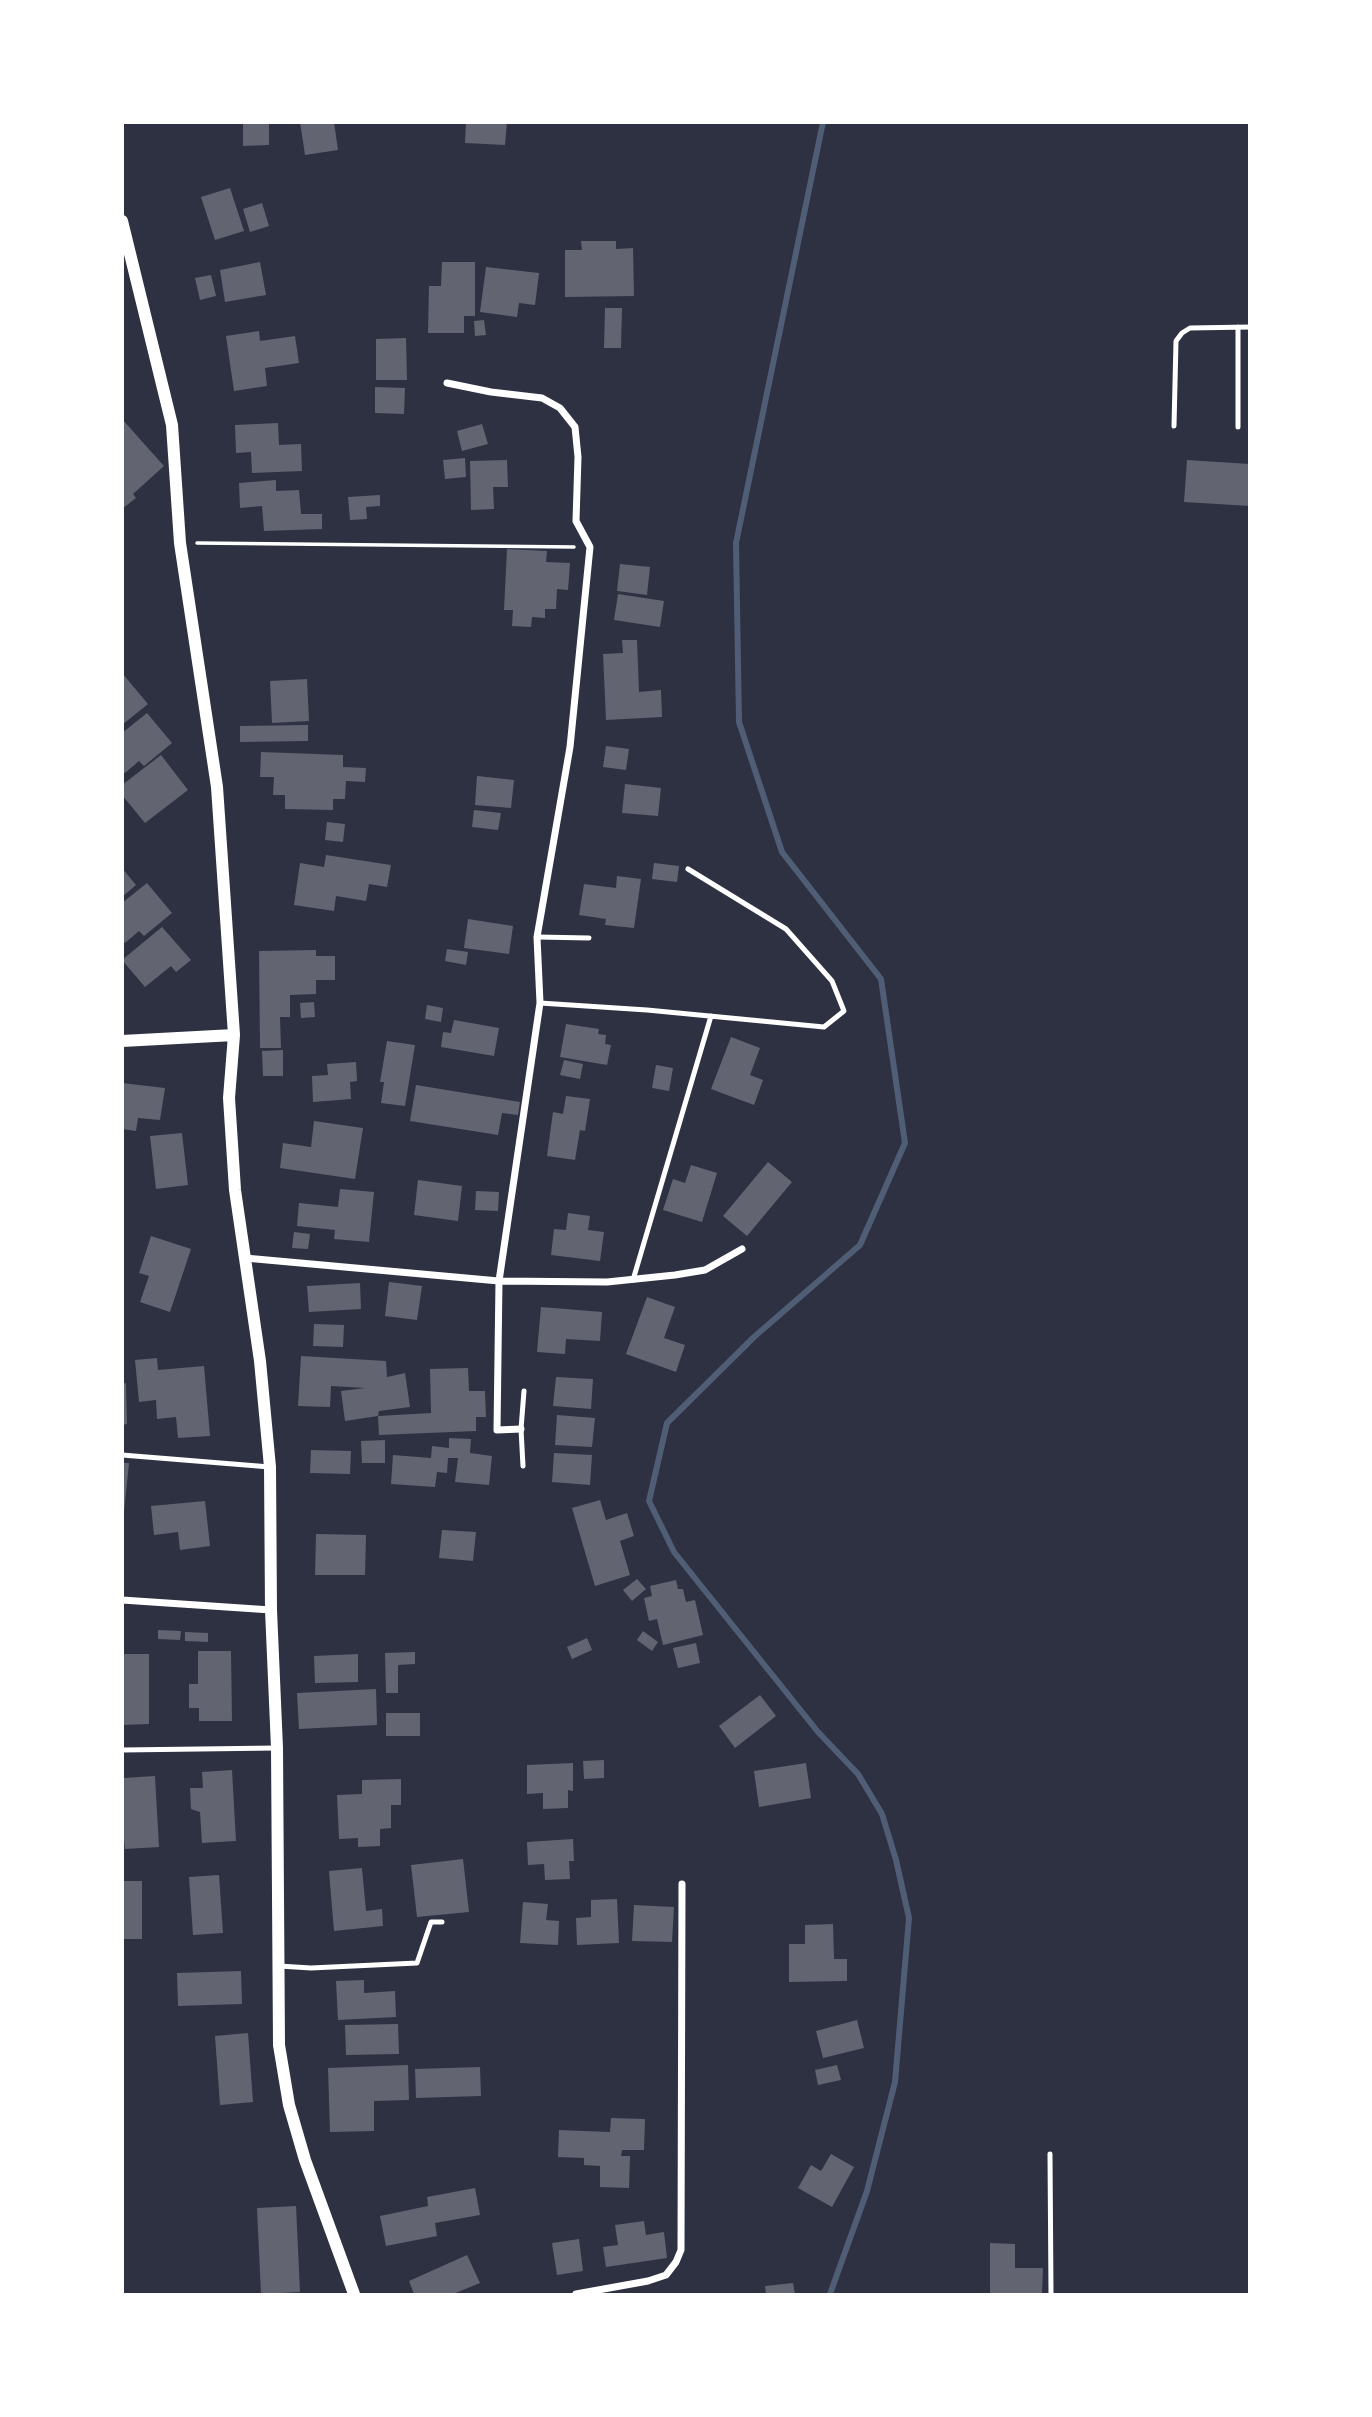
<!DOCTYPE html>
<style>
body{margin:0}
#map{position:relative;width:1372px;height:2417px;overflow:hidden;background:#2d3142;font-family:"Noto Sans",sans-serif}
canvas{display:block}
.frame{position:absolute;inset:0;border:124px solid #fff;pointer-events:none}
</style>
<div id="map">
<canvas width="1372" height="2417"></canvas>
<div class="frame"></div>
</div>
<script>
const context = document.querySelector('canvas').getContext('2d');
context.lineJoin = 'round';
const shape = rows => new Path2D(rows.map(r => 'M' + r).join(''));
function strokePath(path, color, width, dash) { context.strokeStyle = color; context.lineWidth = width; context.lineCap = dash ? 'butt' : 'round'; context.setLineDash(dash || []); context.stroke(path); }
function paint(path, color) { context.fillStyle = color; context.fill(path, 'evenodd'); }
const stream = shape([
 [823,122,736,543,739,722,782,852,881,979,905,1143,860,1245,754,1337,667,1423,649,1501,674,1552,818,1732,858,1774,882,1814,896,1860,909,1918,895,2082,867,2191,830,2294]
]);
const building = shape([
 [243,122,269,122,269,145,243,146],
 [300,122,334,122,338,150,305,155],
 [466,122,507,122,505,145,465,143],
 [230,188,244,231,215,240,201,197],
 [262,203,269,226,250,232,243,209],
 [581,241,616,241,616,249,633,248,634,296,565,297,565,250,582,250],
 [260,262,266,295,225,302,220,270],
 [442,262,475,262,475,316,464,316,464,333,428,333,429,286,441,286],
 [486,267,539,273,535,305,519,303,517,317,480,312],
 [211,275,216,296,200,300,195,278],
 [605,308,622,308,621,348,604,348],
 [484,320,486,335,475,336,474,321],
 [259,331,260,341,295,336,299,363,265,368,267,386,234,391,226,336],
 [406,338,407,380,376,380,376,339],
 [375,387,405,388,404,414,375,413],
 [122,419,164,466,133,494,136,498,122,509],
 [278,423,279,445,301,444,302,471,252,473,251,452,236,453,235,425],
 [482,424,488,444,462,451,457,431],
 [465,458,466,477,445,479,443,460],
 [507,460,508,487,493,487,494,509,471,510,470,461],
 [1187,460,1250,464,1250,506,1184,502],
 [276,480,276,491,299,490,301,514,322,514,322,529,264,531,262,506,240,508,239,483],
 [380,495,380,506,366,507,367,519,350,520,348,497],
 [507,549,547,551,546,562,570,563,568,590,557,589,556,609,545,609,545,618,532,617,531,627,512,626,513,610,504,610],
 [620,564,650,567,647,595,617,591],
 [618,594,664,601,660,627,614,620],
 [622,640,637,640,639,692,661,690,662,717,606,720,603,654,623,653],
 [122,673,148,704,122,725],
 [307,679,309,721,272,723,270,681],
 [147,713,172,743,144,766,139,761,125,773,122,770,122,733],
 [308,725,308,741,240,742,240,726],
 [606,746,629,749,626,770,603,767],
 [261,752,343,755,343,767,366,768,365,782,346,781,345,799,333,799,333,810,285,809,285,795,273,795,274,777,260,777],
 [161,755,188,790,145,823,122,795,122,785],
 [477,776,514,780,511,808,475,805],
 [625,784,661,788,658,816,622,813],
 [474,810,501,813,498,830,472,827],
 [327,822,345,824,343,842,325,840],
 [326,855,391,865,387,887,369,884,366,901,336,896,334,911,294,905,300,863,324,867],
 [654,863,679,866,677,882,652,879],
 [122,868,136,885,122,897],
 [617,876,641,879,634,928,605,925,606,919,579,915,584,884,616,888],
 [147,883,172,913,144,936,139,931,125,943,122,939,122,903],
 [468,919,513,926,509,954,464,948],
 [162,927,191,960,176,972,171,966,145,987,122,960],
 [447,949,468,952,466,965,445,961],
 [316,950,316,956,335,956,335,980,316,980,316,994,290,995,290,1017,280,1017,281,1048,260,1048,259,951],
 [314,1002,315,1017,301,1018,300,1003],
 [427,1005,443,1008,441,1022,425,1019],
 [454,1020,499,1028,494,1056,441,1047,443,1032,451,1033],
 [566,1024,599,1029,598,1034,606,1035,605,1044,611,1045,607,1065,560,1057],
 [731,1037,760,1048,750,1075,763,1080,754,1105,711,1089],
 [387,1041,415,1045,405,1106,381,1103,384,1082,380,1082],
 [283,1050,283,1076,263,1076,262,1051],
 [564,1060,583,1064,580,1079,560,1075],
 [356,1062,357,1081,350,1082,351,1099,313,1102,312,1076,328,1075,327,1064],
 [656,1065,673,1068,669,1091,652,1088],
 [122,1083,165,1088,160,1120,138,1118,136,1131,122,1129],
 [416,1085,520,1102,518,1115,502,1113,498,1135,410,1121],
 [566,1096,590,1099,585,1131,580,1130,575,1160,547,1156,553,1112,563,1114],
 [314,1121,363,1128,355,1179,280,1168,283,1143,311,1147],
 [182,1133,188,1185,156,1189,150,1136],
 [768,1162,792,1182,747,1236,723,1216],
 [691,1165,717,1173,702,1222,663,1210,673,1179,685,1183],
 [418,1180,462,1186,458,1221,414,1215],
 [340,1189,374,1192,369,1242,334,1239,335,1230,297,1226,299,1203,338,1207],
 [476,1191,499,1192,498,1211,475,1210],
 [568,1213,590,1216,588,1230,604,1232,600,1261,551,1255,554,1229,566,1230],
 [294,1232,310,1234,308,1249,292,1248],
 [151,1236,191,1249,170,1312,140,1302,149,1276,139,1273],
 [389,1282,422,1286,417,1320,385,1316],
 [360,1283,361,1309,309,1312,307,1286],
 [647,1297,675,1307,664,1338,685,1345,676,1372,626,1354],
 [541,1307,602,1312,600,1341,566,1339,565,1354,537,1352],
 [314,1324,344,1325,343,1347,313,1346],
 [301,1356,386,1361,387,1377,405,1373,410,1407,379,1411,378,1416,345,1421,341,1391,365,1388,331,1386,330,1407,298,1406],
 [157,1358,158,1370,204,1366,210,1436,178,1438,176,1417,157,1419,156,1400,139,1402,135,1360],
 [468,1368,469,1391,485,1391,486,1417,476,1417,476,1431,379,1435,378,1416,431,1413,430,1369],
 [556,1377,593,1379,591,1409,553,1406],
 [126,1383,127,1424,122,1425,122,1384],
 [557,1415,595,1418,592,1447,555,1445],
 [449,1438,471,1439,470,1453,492,1456,489,1485,455,1482,458,1458,448,1458,447,1473,437,1472,435,1487,391,1484,393,1455,431,1458,432,1446,449,1448],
 [385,1440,385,1463,362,1463,361,1441],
 [311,1450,351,1451,350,1474,310,1473],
 [554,1453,592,1455,590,1485,552,1482],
 [122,1463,129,1463,124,1512,122,1512],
 [600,1500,606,1520,627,1513,634,1536,620,1541,630,1575,595,1586,572,1508],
 [205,1501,210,1546,180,1550,178,1532,154,1535,151,1506],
 [442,1530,476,1532,473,1561,439,1558],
 [316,1534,366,1535,365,1575,315,1575],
 [637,1579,646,1589,632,1601,623,1590],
 [676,1580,678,1589,683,1589,686,1602,695,1600,703,1635,663,1645,657,1619,649,1621,644,1598,652,1596,650,1586],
 [158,1630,181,1631,180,1640,158,1639],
 [643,1631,658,1642,652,1651,637,1640],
 [185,1632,208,1633,208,1642,185,1641],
 [587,1638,592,1650,572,1659,567,1647],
 [696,1643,700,1663,678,1668,673,1648],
 [198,1651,231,1651,232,1721,199,1721,199,1708,189,1708,189,1684,198,1684],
 [415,1652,415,1664,398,1665,398,1693,386,1693,385,1653],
 [122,1654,149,1654,149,1724,122,1725],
 [358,1654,358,1682,315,1683,314,1656],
 [376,1689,377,1725,299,1729,297,1693],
 [760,1695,776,1716,735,1748,719,1726],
 [386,1713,420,1713,420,1736,386,1736],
 [604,1760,604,1778,584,1779,583,1761],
 [573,1763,573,1791,568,1790,568,1808,543,1809,543,1793,527,1794,527,1765],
 [806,1763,811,1798,759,1807,754,1771],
 [232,1770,236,1841,202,1843,200,1812,191,1809,190,1788,203,1788,202,1772],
 [155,1776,159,1847,125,1849,122,1817,124,1778],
 [401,1779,401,1805,391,1805,391,1828,380,1829,380,1846,358,1847,358,1838,339,1839,337,1795,362,1794,362,1780],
 [573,1839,574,1861,569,1861,570,1879,545,1880,544,1864,528,1865,527,1842],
 [463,1859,469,1912,417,1917,411,1865],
 [362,1868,366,1911,382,1909,383,1926,334,1931,329,1871],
 [219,1875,223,1933,193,1935,189,1877],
 [122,1881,142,1881,142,1939,122,1939],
 [617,1899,619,1943,577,1945,576,1918,591,1917,591,1900],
 [523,1902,548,1904,546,1920,559,1921,558,1945,520,1943],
 [634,1905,674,1907,672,1942,632,1941],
 [833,1924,834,1959,847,1959,847,1981,789,1982,789,1944,805,1944,805,1925],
 [241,1971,242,2004,178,2006,177,1973],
 [364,1980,364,1993,395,1991,396,2017,338,2020,336,1981],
 [857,2020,864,2048,823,2058,816,2031],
 [398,2024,399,2054,346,2055,345,2025],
 [248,2033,253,2102,220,2105,215,2036],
 [408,2065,409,2100,374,2101,374,2131,330,2132,328,2068],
 [837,2065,841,2080,818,2085,815,2070],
 [480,2067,481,2096,416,2098,415,2069],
 [611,2118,645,2119,644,2150,622,2150,621,2156,630,2156,629,2188,600,2187,600,2166,584,2165,584,2158,558,2157,559,2130,610,2132],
 [831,2154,854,2167,832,2207,798,2188,811,2165,821,2171],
 [475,2188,480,2215,435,2223,437,2236,386,2246,380,2216,428,2206,427,2197],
 [296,2206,300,2292,261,2294,257,2208],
 [644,2221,646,2235,664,2232,667,2258,606,2267,603,2247,618,2245,615,2225],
 [579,2239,583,2271,557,2275,552,2243],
 [990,2243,1015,2244,1015,2268,1043,2268,1042,2294,990,2294],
 [467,2255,480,2283,453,2294,414,2294,409,2281],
 [793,2283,795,2294,766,2294,765,2286]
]);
const path = shape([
 [197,543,574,547]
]);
const service = shape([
 [1238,327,1238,427],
 [1174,426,1176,341,1182,333,1190,328,1250,327],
 [537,937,589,938],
 [540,1003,647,1010,824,1027,844,1011,832,981,786,929,688,869],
 [633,1280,711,1016],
 [122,1455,270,1467],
 [523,1466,521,1429,524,1391],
 [122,1750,277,1748],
 [279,1966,311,1968,417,1963,431,1922,442,1922],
 [1050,2154,1051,2294]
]);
const minor = shape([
 [447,383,491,392,542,398,560,408,575,427,578,457,576,521,590,547,570,747,537,937,540,1003,499,1281,497,1430,521,1429],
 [245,1258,499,1281,607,1282,675,1275,705,1270,742,1249],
 [122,1600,271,1610],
 [576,2294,648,2281,666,2275,676,2262,681,2250,682,1884]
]);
const tertiary = shape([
 [122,221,172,425,180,543,217,787,234,1035,229,1098,235,1190,260,1361,270,1467,271,1610,277,1748,279,2045,289,2105,305,2160,354,2294],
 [122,1041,234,1035]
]);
strokePath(stream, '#4f5d75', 6);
paint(building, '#626471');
strokePath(path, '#fff', 3.5);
strokePath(service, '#fff', 5);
strokePath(minor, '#fff', 7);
strokePath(tertiary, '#fff', 12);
</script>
